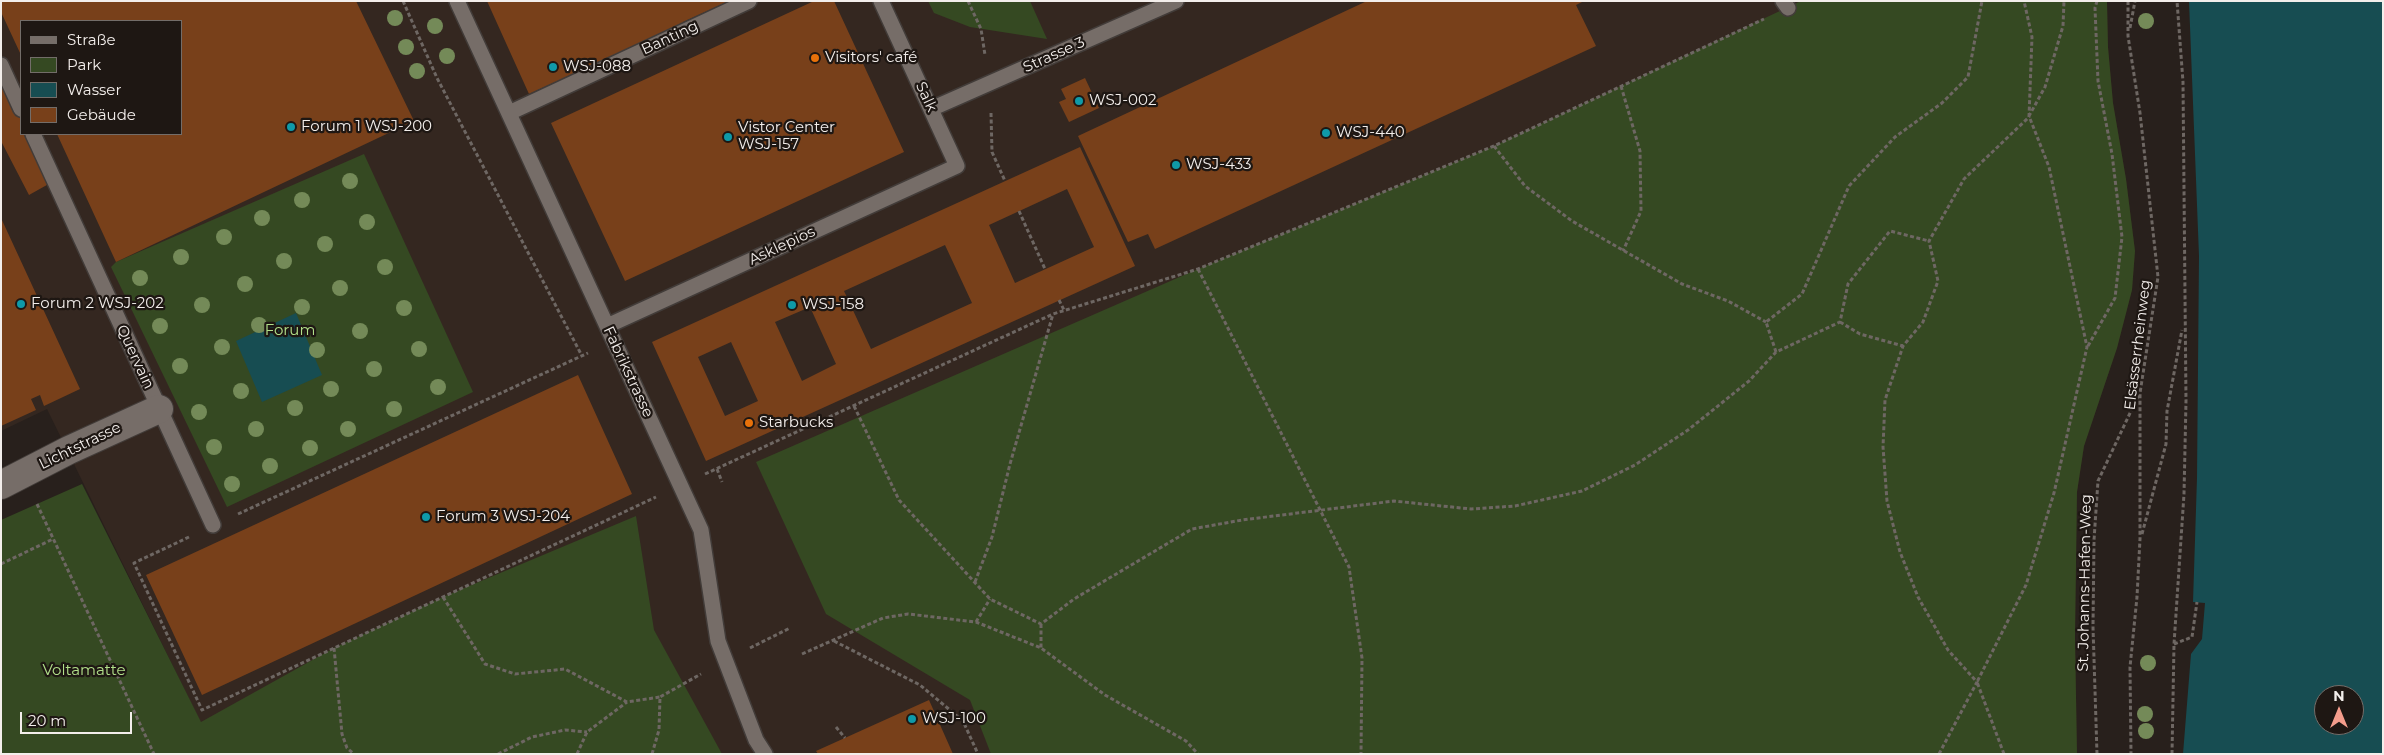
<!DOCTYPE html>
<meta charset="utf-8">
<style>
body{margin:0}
#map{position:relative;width:2384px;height:755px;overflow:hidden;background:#28201c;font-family:Montserrat,sans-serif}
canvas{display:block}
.frame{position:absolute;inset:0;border:2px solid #f3eeeb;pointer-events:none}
.legend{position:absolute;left:20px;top:20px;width:162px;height:115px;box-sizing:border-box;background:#1e1713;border:1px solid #736d69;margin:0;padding:6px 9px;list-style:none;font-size:15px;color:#f3eeeb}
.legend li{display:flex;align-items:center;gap:10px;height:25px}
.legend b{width:25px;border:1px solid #736d69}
.north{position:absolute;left:2314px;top:685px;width:50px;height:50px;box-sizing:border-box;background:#1e1713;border:1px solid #736d69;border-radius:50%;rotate:0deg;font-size:14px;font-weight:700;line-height:20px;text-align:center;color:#f3eeeb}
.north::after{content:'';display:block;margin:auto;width:18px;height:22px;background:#f49d8c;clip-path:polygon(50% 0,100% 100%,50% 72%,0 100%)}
.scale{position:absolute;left:20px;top:712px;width:112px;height:22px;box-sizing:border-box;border:2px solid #f3eeeb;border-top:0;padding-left:6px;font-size:15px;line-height:18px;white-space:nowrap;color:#f3eeeb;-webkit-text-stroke:4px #1e1713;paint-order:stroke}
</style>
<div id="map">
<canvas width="2384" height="755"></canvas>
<div class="frame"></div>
<ul class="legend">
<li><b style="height:6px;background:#766d68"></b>Straße</li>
<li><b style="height:14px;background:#354922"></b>Park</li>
<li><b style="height:14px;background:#174d52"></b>Wasser</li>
<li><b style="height:14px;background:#78401a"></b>Gebäude</li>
</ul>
<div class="north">N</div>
<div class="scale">20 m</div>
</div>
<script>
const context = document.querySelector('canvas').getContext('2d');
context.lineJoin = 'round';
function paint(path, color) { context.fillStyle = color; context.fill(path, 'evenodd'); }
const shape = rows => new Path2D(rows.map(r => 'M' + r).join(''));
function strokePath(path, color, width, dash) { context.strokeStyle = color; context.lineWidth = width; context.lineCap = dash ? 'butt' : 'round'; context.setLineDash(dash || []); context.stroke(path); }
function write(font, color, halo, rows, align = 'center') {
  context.font = font + ' Montserrat,sans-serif'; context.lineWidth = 4.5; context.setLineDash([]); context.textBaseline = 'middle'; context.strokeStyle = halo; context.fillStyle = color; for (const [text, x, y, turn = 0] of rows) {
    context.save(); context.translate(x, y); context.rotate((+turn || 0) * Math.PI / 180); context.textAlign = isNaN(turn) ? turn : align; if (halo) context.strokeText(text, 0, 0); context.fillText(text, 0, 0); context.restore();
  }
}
const built = shape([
 [1,1,2107,1,2108,47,2113,103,2126,179,2135,251,2132,290,2117,348,2084,446,2077,492,2075,637,2077,754,216,754,47,409,1,431],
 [21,21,181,21,181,134,21,134]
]);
const green = shape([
 [928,1,1030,1,1047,39,970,27,934,13],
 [1801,1,2107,1,2108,47,2113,103,2126,179,2135,251,2132,290,2117,348,2084,446,2077,492,2075,637,2077,754,991,754,970,700,826,614,756,462,1198,269,1494,146],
 [364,154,473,392,227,507,111,267,116,262],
 [82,484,201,722,334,648,443,597,636,516,654,630,722,754,1,754,1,520]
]);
const water = shape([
 [2189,1,2383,1,2383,754,2183,754,2191,654,2202,639,2205,603,2193,602,2197,478,2199,256],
 [2324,695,2354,695,2354,725,2324,725],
 [296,313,322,375,262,402,236,341]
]);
const building = shape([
 [1,1,356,1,414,121,116,262,57,134,181,134,181,21,21,21,21,55,1,12],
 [487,1,729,1,683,22,685,28,663,39,661,34,529,94],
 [814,1,834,1,904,152,625,281,551,123],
 [1367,1,1584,1,1576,5,1596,46,1155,249,1148,234,1128,242,1078,136],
 [1,65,21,109,21,134,33,134,54,181,29,195,1,141],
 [1085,78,1099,108,1069,122,1059,102,1066,99,1061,89],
 [1080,147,1135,266,706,461,652,342],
 [1067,189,1094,247,1015,283,989,225],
 [945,245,972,303,871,349,844,291],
 [810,307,836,364,802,381,775,322],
 [731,342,758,401,725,416,698,357],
 [1,218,80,389,44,406,40,395,31,399,36,410,1,426],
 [578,375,632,494,202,695,146,575],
 [929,700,953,754,818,754,816,751]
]);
const path = shape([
 [403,1,437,78,582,356],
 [968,1,981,29,985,55],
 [2128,1,2128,36,2140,113,2158,277,2140,393,2140,539,2137,597,2130,667,2131,754],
 [2130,28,2135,1],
 [1621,86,1640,151,1641,211,1623,251],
 [991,113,992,152,1005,181],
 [1494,146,1525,186,1572,221,1682,284,1728,301,1766,322],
 [1019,211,1045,269],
 [1198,269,1349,567,1362,658,1361,754],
 [1059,300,1064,310],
 [1840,322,1860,334,1903,346],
 [2088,346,2115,298,2122,237,2112,154,2098,81,2095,8,2097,1],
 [1776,352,1766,322,1802,294,1849,186,1895,137,1942,103,1968,77,1982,1],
 [854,406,899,500,990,599,1041,624,1074,599,1192,529,1242,520,1394,501,1471,509,1515,506,1582,491,1635,465,1688,430,1749,381,1776,352,1840,322,1848,284,1890,231,1929,241],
 [717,469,722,482],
 [705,474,1053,314,1198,269,1494,146,1764,19],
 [37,504,154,754],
 [238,514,588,353],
 [2142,534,2166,444,2167,411,2182,330],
 [189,537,134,563,202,710,656,497],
 [1,564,53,539],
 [975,582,992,537,1010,464,1053,314],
 [443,597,485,664,515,674,565,669,627,702,660,697],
 [976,622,990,599],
 [1041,624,1041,648],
 [834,641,920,685,963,721,978,754],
 [2174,644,2192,637,2197,602],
 [334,648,342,734,347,748,354,754],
 [750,648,790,628],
 [802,654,883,618,908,614,976,622,1041,648,1105,695,1186,741,1198,754],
 [836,727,845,738],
 [498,754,532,737,565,730,587,732],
 [577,754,587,732,627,702],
 [652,754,659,730,660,697,701,674],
 [1939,754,1977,682,1948,650,1918,597,1900,552,1887,501,1883,447,1885,400,1903,346,1923,322,1938,281,1929,241,1964,179,2029,117,2032,37,2024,1],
 [2004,754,1977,682,2026,585,2054,493,2087,347,2049,167,2029,116,2045,87,2063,26,2064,1],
 [2097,754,2093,627,2094,540,2098,481,2139,394],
 [2172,754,2174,644,2184,494,2186,401,2183,82,2177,1]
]);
const service = shape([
 [457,1,701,530,718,641,756,740,765,754],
 [1783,1,1788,8],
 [1,65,21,109],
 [931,109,1176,1],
 [509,113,749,1],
 [33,134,213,525],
 [607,326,957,166,881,1]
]);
const minor = shape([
 [1,485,69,450,159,409]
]);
const trees = [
 [395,18],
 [2146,21],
 [435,26],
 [406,47],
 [447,56],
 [417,71],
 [350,181],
 [302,200],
 [262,218],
 [367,222],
 [224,237],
 [325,244],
 [181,257],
 [284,261],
 [385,267],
 [140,278],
 [245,284],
 [340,288],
 [202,305],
 [302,307],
 [404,308],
 [259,325],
 [160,326],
 [360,331],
 [222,347],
 [419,349],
 [317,350],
 [180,366],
 [374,369],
 [438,387],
 [331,389],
 [241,391],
 [295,408],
 [394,409],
 [199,412],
 [256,429],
 [348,429],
 [214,447],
 [310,448],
 [270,466],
 [232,484],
 [2148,663],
 [2145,714],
 [2146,731]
];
const markers = [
 [815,58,5,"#e8710a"],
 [553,67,5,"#0f9aa8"],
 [1079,101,5,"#0f9aa8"],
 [291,127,5,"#0f9aa8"],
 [1326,133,5,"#0f9aa8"],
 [728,137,5,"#0f9aa8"],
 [1176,165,5,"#0f9aa8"],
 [21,304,5,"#0f9aa8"],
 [792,305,5,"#0f9aa8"],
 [749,423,5,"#e8710a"],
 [426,517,5,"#0f9aa8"],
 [912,719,5,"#0f9aa8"]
];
const streetNames = [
 ["Banting",670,38,-25],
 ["Strasse 3",1054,55,-24],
 ["Salk",926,97,65],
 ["Asklepios",782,246,-25],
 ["Elsässerrheinweg",2138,345,-83],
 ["Quervain",135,357,65],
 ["Fabrikstrasse",628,372,65],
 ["Lichtstrasse",80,446,-26],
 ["St. Johanns-Hafen-Weg",2085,583,-89]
];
const poiNames = [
 ["Visitors' café",825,58],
 ["WSJ-088",563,67],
 ["WSJ-002",1089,101],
 ["Forum 1 WSJ-200",301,127],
 ["Vistor Center",738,128],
 ["WSJ-157",738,145],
 ["WSJ-440",1336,133],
 ["WSJ-433",1186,165],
 ["Forum 2 WSJ-202",31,304],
 ["WSJ-158",802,305],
 ["Starbucks",759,423],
 ["Forum 3 WSJ-204",436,517],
 ["WSJ-100",922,719]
];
const parkNames = [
 ["Forum",290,331],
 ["Voltamatte",84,671]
];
paint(built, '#342720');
paint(green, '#354922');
paint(water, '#174d52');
paint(building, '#78401a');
strokePath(service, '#423c39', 18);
strokePath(minor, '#423c39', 30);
strokePath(path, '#6e6763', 3, [4, 2.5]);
strokePath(service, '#766d68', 15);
strokePath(minor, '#766d68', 28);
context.fillStyle = '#748a58';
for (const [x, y] of trees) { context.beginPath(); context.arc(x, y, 8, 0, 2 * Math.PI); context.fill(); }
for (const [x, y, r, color] of markers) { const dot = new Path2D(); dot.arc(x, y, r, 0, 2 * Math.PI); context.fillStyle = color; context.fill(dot); strokePath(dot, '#1e1713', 2); }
write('15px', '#f3eeeb', '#1e1713', streetNames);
write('15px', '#f3eeeb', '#1e1713', poiNames, 'left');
write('15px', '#b2e08a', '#1e1713', parkNames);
</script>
